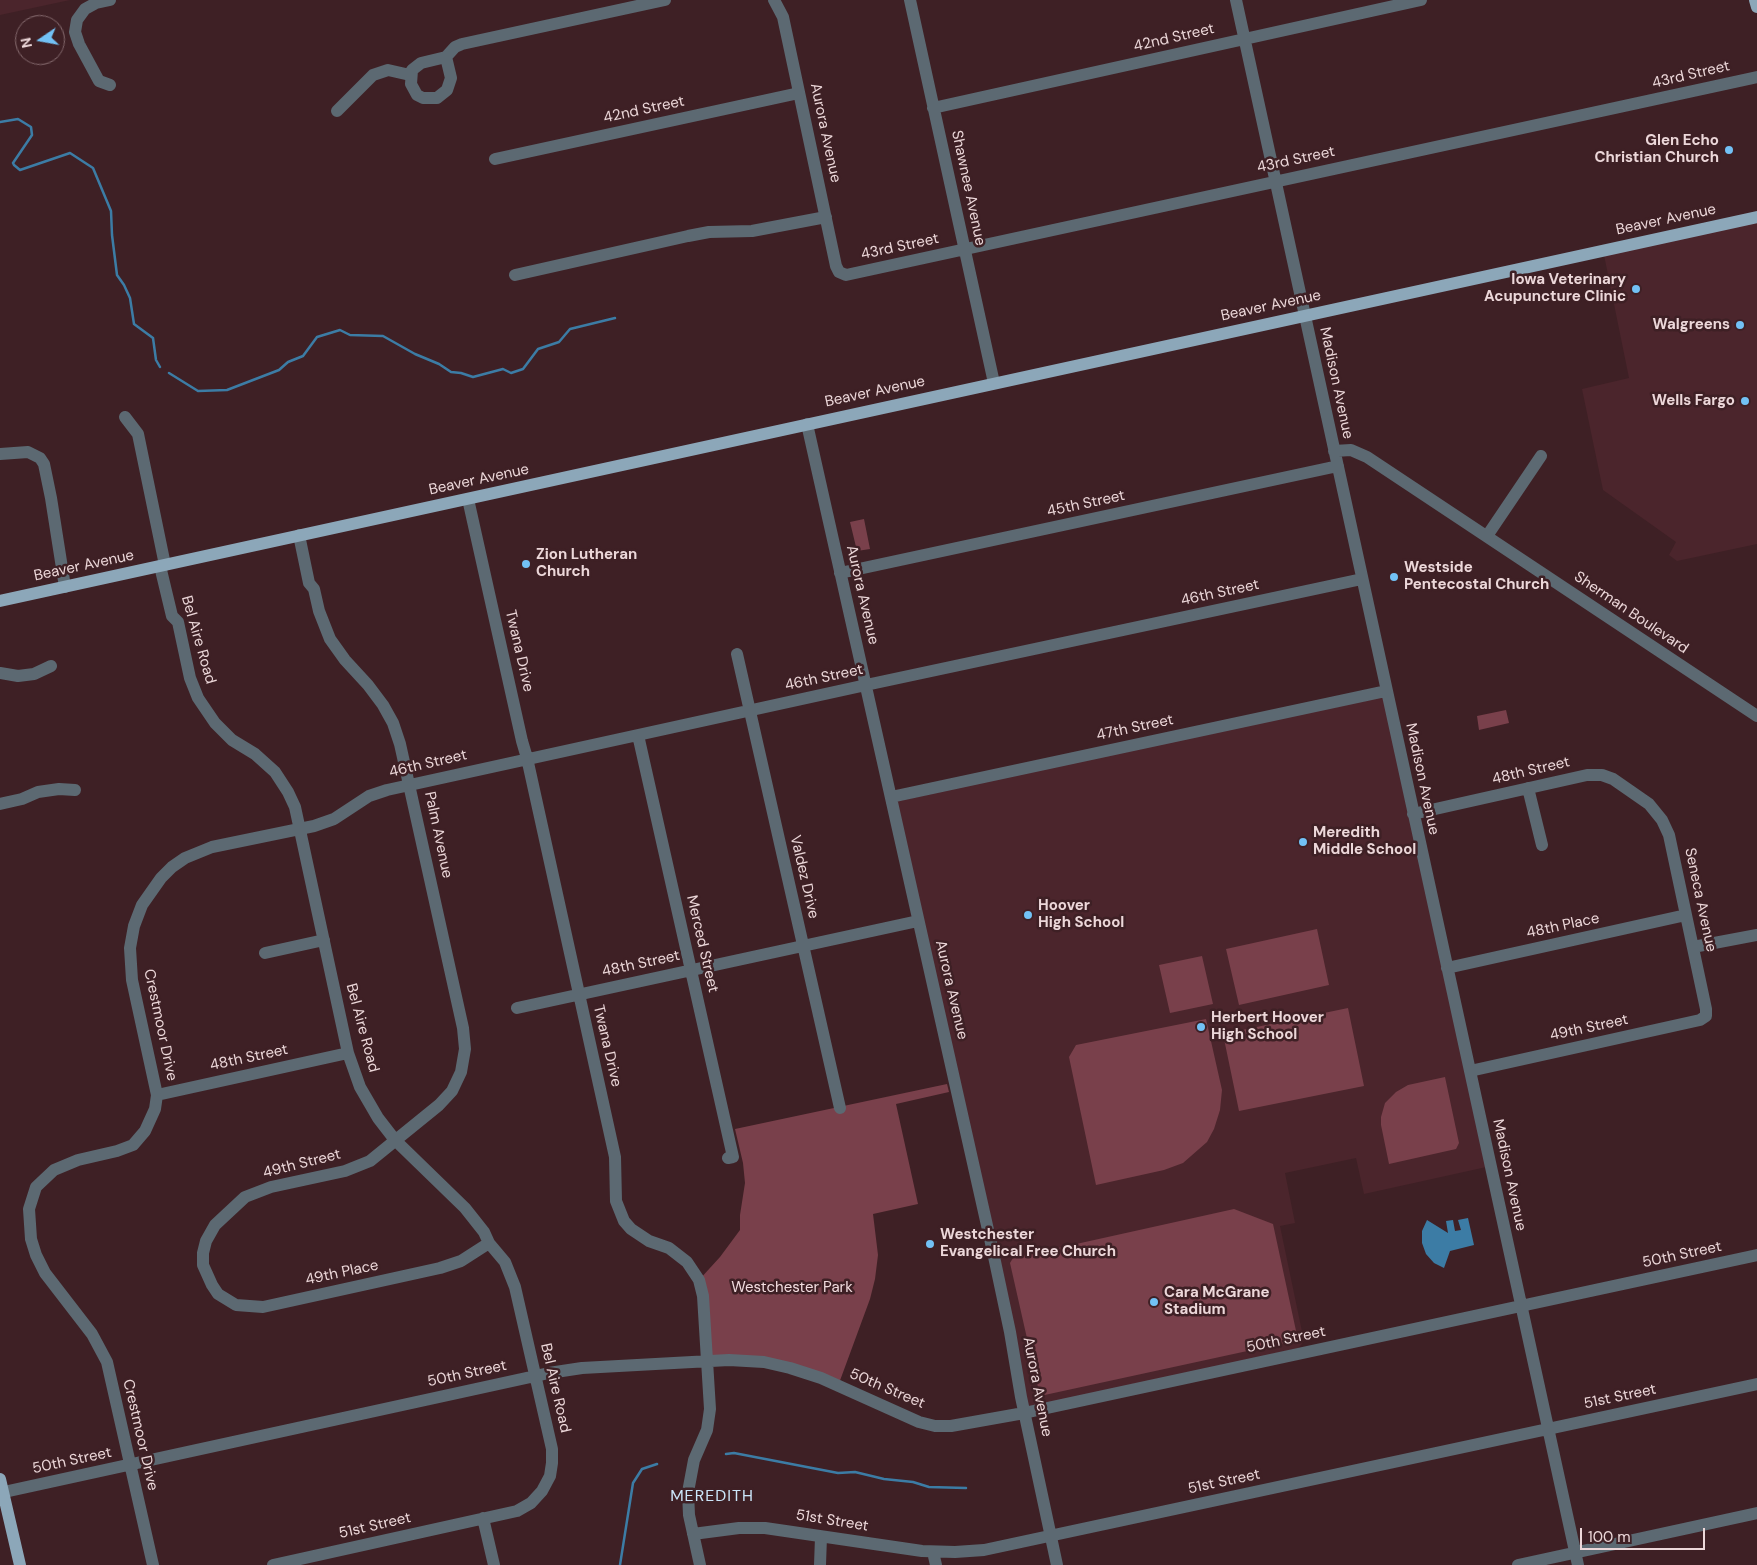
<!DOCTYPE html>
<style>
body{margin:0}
#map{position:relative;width:1757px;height:1565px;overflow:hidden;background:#3e2025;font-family:"DM Sans",sans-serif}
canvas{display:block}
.north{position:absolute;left:15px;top:15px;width:50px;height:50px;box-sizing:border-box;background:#3e2025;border:1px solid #84696d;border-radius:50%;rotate:258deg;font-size:14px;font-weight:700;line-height:20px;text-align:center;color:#ecd7d9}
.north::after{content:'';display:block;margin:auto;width:18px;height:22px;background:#72c1f5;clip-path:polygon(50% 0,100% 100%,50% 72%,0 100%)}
.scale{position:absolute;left:1580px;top:1528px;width:125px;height:22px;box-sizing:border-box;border:2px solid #ecd7d9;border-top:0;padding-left:6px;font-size:15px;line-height:18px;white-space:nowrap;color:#ecd7d9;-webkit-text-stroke:4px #3e2025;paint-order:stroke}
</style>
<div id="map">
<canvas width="1757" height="1565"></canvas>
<div class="north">N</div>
<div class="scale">100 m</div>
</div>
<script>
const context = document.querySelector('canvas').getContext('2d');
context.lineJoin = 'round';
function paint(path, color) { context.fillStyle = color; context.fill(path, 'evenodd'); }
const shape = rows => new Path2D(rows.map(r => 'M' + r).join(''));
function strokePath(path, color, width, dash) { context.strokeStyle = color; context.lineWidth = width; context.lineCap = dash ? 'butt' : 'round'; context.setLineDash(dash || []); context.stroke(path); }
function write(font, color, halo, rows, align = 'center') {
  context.font = font + ' "DM Sans",sans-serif'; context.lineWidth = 5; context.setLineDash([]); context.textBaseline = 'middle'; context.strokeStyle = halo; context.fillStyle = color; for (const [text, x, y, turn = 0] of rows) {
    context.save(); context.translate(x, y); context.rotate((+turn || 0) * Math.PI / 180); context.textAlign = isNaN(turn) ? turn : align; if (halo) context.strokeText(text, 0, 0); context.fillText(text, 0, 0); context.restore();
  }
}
const built = shape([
 [0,0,70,0,0,15],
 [1757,217,1757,544,1677,561,1669,555,1676,542,1603,490,1582,389,1629,378,1603,250],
 [1386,691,1491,1166,1364,1194,1356,1158,1285,1173,1295,1223,1280,1226,1304,1341,1301,1345,1298,1348,1024,1413,891,797]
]);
const green = shape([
 [864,519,870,549,857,551,850,522],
 [1506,710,1509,723,1479,730,1477,716],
 [1317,929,1329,985,1239,1005,1226,949],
 [1202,956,1213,1004,1170,1013,1159,965],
 [1348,1008,1364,1086,1239,1111,1223,1034],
 [1206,1019,1222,1090,1220,1110,1214,1129,1207,1142,1183,1163,1164,1170,1096,1185,1069,1057,1076,1045],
 [1445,1077,1459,1143,1456,1149,1389,1164,1381,1125,1381,1117,1385,1103,1396,1092,1408,1085],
 [947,1084,949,1092,896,1104,918,1204,873,1214,878,1255,875,1279,870,1299,838,1386,790,1368,708,1361,699,1280,720,1257,740,1230,740,1215,745,1183,743,1163,735,1129],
 [1234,1209,1273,1224,1298,1340,1040,1396,1010,1263,1013,1258]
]);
const water = shape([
 [1468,1218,1474,1245,1450,1251,1444,1268,1434,1263,1426,1254,1422,1243,1422,1231,1427,1220,1448,1233,1446,1221,1453,1220,1455,1231,1461,1230,1458,1220]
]);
const stream = shape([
 [0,122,18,119,31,127,32,135,13,163,14,165,20,170,70,153,93,168,111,211,112,235,117,275,124,285,130,298,134,324,153,338,156,360,160,367],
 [169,373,198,391,227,390,279,370,288,362,303,356,317,337,340,330,350,335,383,336,415,354,439,364,451,372,461,373,473,377,503,369,511,373,523,369,538,349,559,342,570,329,615,318],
 [726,1454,734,1453,838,1473,855,1472,884,1479,913,1482,929,1487,966,1488],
 [620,1565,633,1483,642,1469,657,1464]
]);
const minor = shape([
 [774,0,783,17,836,266,839,272,846,275,1757,77],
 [910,0,994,383],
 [1236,0,1578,1565],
 [446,57,451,78,447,90,437,98,423,98,417,95,411,84,412,70,421,63,446,57,455,47,462,44,665,0],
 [110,85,99,81,79,44,75,32,77,20,85,9,96,3,110,0],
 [933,108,1421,0],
 [337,111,373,75,388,70,410,75],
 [495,159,799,93],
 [515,275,688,236,709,232,752,231,826,217],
 [125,417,138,434,165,565],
 [807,424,993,1252,1010,1332,1021,1397,1057,1565],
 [1334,451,1351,450,1367,457,1757,716],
 [0,454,28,452,40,458,44,464,51,498,65,587],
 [468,499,522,741,527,758,615,1157,616,1201,624,1221,631,1229,649,1241,669,1248,687,1262,699,1280,703,1296,710,1409,707,1430,694,1460,688,1492,689,1515,700,1565],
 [299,535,309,583,314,589,319,611,330,639,345,660,368,685,383,705,393,723,400,744,463,1028,465,1049,461,1072,452,1091,439,1105,370,1161,345,1171,271,1187,245,1197,215,1225,206,1241,203,1253,203,1265,212,1285,218,1294,236,1305,263,1307,440,1268,461,1261,489,1243],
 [1487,536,1541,456],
 [160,566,172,616,178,622,190,678,198,698,215,723,232,740,255,754,275,772,288,792,295,807,348,1053,360,1087,378,1118,395,1140,465,1208,484,1232,489,1243,505,1262,515,1287,552,1449,552,1463,550,1476,542,1491,531,1503,517,1511,273,1565],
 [840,573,1338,466],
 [737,654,840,1108],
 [0,673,18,676,34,674,51,666],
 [638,735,733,1157,728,1158],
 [1528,788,1542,845],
 [891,797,1386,691],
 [0,804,22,799,38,792,59,789,75,790],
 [1413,814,1587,775,1602,775,1613,779,1649,804,1662,820,1669,835,1706,1009,1706,1016,1700,1020,1470,1071],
 [1693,947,1757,935],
 [265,953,324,940],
 [1447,968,1686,915],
 [517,1008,918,921],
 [157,1095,348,1053],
 [0,1493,549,1373,582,1368,729,1360,764,1362,790,1368,821,1378,919,1422,935,1426,951,1426,1024,1413,1757,1255],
 [483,1518,494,1565],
 [693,1534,739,1528,765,1528,922,1551,955,1552,984,1550,1757,1384],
 [933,1552,936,1565],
 [153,1565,107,1362,92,1334,45,1273,36,1255,31,1239,29,1209,36,1187,54,1170,78,1160,117,1151,133,1145,145,1131,155,1109,157,1095,132,980,130,948,134,926,142,905,161,878,172,867,185,858,212,847,314,826,334,819,369,796,387,790,866,685,1362,579],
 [820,1565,821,1537],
 [1518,1565,1757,1513]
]);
const major = shape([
 [1755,0,1757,7],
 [0,601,1757,217],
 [0,1479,20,1565]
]);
const markers = [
 [1729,150,5,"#72c1f5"],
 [1636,289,5,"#72c1f5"],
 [1740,325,5,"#72c1f5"],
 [1745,401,5,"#72c1f5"],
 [526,564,5,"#72c1f5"],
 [1394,577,5,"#72c1f5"],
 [1303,842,5,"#72c1f5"],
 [1028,915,5,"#72c1f5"],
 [1201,1027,5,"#72c1f5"],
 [930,1244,5,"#72c1f5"],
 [1154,1302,5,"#72c1f5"]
];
const streetNames = [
 ["42nd Street",1174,38,-13],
 ["43rd Street",1691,75,-13],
 ["42nd Street",644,110,-12],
 ["Aurora Avenue",825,133,78],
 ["43rd Street",1296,160,-12],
 ["Shawnee Avenue",968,188,78],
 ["Beaver Avenue",1666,220,-12],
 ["43rd Street",900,247,-12],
 ["Beaver Avenue",1271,306,-12],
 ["Madison Avenue",1336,383,78],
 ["Beaver Avenue",875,392,-12],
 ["Beaver Avenue",479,480,-12],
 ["45th Street",1086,504,-12],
 ["Beaver Avenue",84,566,-12],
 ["46th Street",1220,593,-12],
 ["Aurora Avenue",862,595,77],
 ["Sherman Boulevard",1631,613,34],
 ["Bel Aire Road",198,640,74],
 ["Twana Drive",519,651,77],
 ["46th Street",824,678,-12],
 ["47th Street",1135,728,-12],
 ["46th Street",428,764,-13],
 ["48th Street",1531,771,-13],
 ["Madison Avenue",1422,779,78],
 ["Palm Avenue",438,835,78],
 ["Valdez Drive",804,877,77],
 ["Seneca Avenue",1700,900,78],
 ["48th Place",1563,926,-12],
 ["Merced Street",702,944,77],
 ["48th Street",641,964,-12],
 ["Aurora Avenue",951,990,77],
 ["Crestmoor Drive",160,1025,78],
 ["Bel Aire Road",362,1028,75],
 ["49th Street",1589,1028,-12],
 ["Twana Drive",607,1046,77],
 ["48th Street",249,1058,-12],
 ["49th Street",302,1164,-14],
 ["Madison Avenue",1509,1175,78],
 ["50th Street",1682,1255,-12],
 ["49th Place",342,1273,-12],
 ["50th Street",1286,1340,-12],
 ["50th Street",467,1374,-12],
 ["Aurora Avenue",1037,1387,79],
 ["Bel Aire Road",555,1388,77],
 ["50th Street",887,1389,23],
 ["51st Street",1620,1397,-12],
 ["Crestmoor Drive",140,1435,77],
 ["50th Street",72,1461,-12],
 ["51st Street",1224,1482,-12],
 ["51st Street",832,1521,9],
 ["51st Street",375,1526,-13]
];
const poiNames = [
 ["Glen Echo",1719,141,"right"],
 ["Christian Church",1719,158,"right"],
 ["Iowa Veterinary",1626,280,"right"],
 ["Acupuncture Clinic",1626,297,"right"],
 ["Walgreens",1730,325,"right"],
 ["Wells Fargo",1735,401,"right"],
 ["Zion Lutheran",536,555],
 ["Church",536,572],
 ["Westside",1404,568],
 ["Pentecostal Church",1404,585],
 ["Meredith",1313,833],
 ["Middle School",1313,850],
 ["Hoover",1038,906],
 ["High School",1038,923],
 ["Herbert Hoover",1211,1018],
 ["High School",1211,1035],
 ["Westchester",940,1235],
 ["Evangelical Free Church",940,1252],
 ["Cara McGrane",1164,1293],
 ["Stadium",1164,1310]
];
const parkNames = [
 ["Westchester Park",792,1288]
];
const neighbourhoodNames = [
 ["MEREDITH",712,1497]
];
paint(built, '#4b252c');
paint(green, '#79404b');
paint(water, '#3c7ca5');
strokePath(stream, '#3c7ca5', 2.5);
strokePath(minor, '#5c6972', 12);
strokePath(major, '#8ca7b9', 12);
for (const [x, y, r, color] of markers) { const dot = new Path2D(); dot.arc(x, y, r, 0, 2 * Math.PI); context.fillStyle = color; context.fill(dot); strokePath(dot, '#3e2025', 2); }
write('15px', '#ecd7d9', '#3e2025', streetNames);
write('bold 15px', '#ecd7d9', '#3e2025', poiNames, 'left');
write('15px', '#f2dcdf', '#3e2025', parkNames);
context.letterSpacing = '1px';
write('16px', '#cce7fb', '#3e2025', neighbourhoodNames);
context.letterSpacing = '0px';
</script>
